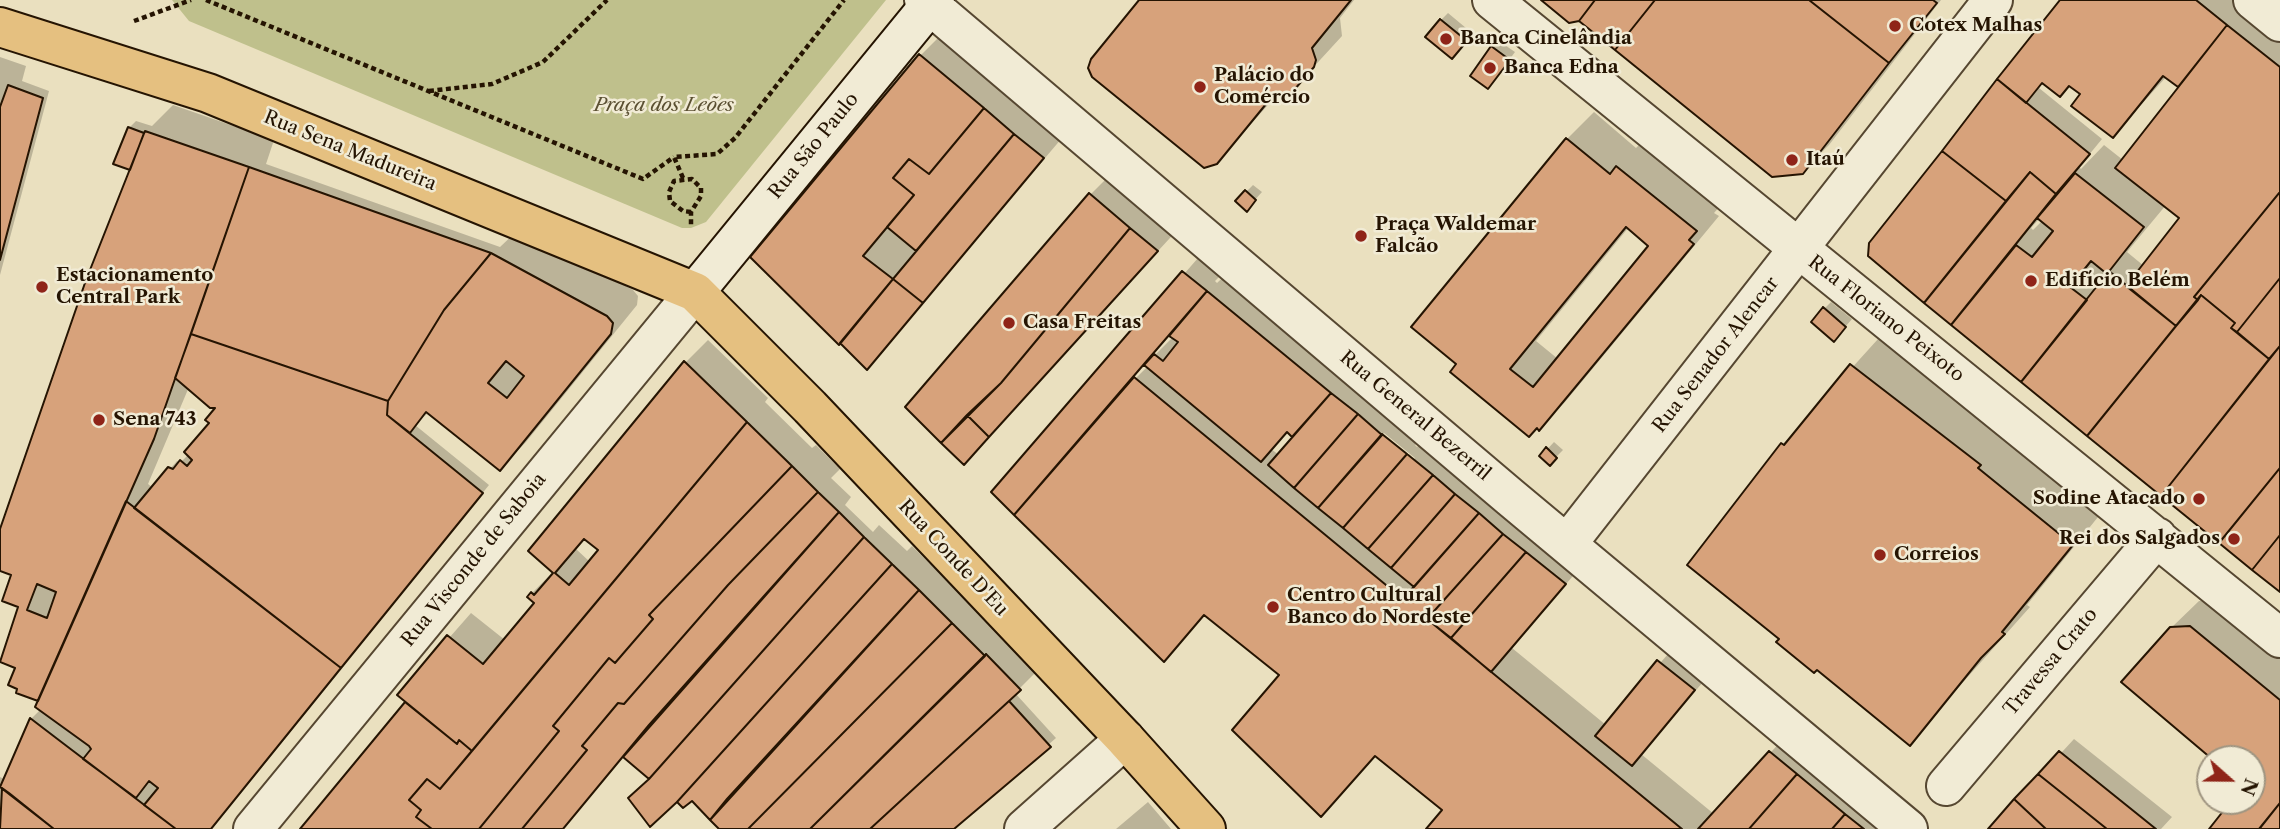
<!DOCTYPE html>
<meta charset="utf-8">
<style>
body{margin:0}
#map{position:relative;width:2280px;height:829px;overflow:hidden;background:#eae0bf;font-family:"Libre Caslon Text",serif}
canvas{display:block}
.north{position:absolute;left:2196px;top:745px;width:70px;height:70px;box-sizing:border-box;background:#f1ebd5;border:2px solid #9f9581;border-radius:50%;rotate:111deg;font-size:19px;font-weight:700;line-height:28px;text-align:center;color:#251402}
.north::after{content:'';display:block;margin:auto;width:24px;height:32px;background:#8f2418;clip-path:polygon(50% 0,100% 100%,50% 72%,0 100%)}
</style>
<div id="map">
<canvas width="2280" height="829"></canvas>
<div class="north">N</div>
</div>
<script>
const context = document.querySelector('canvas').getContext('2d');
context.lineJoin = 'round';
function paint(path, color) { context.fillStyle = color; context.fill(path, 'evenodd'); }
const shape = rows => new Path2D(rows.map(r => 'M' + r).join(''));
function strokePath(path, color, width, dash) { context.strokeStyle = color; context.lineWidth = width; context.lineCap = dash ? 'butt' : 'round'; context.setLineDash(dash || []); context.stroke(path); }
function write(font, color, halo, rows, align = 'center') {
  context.font = font + ' "Libre Caslon Text",serif'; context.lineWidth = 5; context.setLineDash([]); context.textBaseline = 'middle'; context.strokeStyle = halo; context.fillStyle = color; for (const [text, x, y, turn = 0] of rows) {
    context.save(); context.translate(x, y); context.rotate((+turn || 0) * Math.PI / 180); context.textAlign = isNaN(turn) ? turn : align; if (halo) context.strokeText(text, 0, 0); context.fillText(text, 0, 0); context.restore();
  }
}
const green = shape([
 [172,0,886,0,706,222,691,228,682,228,189,21]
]);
const shadow = shape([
 [1141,0,1354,0,1340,18,1342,36,1287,96,1276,96,1216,163],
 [1544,0,1941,0,1829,145,1802,172,1580,19],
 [2062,0,2251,0,2241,12,2280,43,2280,590,1870,256],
 [2167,76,2186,80,2123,160,2104,145,2081,169,2079,167,2102,139,2039,88,2044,82,2060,95,2070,85,2082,93,2113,136],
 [2166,205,2182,217,2144,266,2127,252],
 [2040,218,2043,220,2033,230,2031,228],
 [1448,13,1472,33,1458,50,1441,20],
 [949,27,1062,138,867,368,752,257,920,56],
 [1499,41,1515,52,1495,79,1493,47],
 [0,57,26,66,22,81,49,91,0,275],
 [173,105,274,140,266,164,500,247,520,228,633,290,638,296,637,305,526,442,500,469,429,412,415,425,489,485,358,648,333,673,336,675,339,672,212,829,0,829,0,777,4,779,31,719,41,709,40,700,17,667,0,660,20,606,13,574,0,569,0,535,132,169,129,128,136,121,152,126],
 [189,387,218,406,211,423,189,454,180,463,177,461,153,488,148,484],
 [1594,112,1636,148,1644,140,1722,204,1714,213,1719,216,1565,402,1539,428,1452,372,1567,139],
 [1629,227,1650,246,1558,359,1536,341],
 [1113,172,1180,227,964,463,1090,195],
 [1253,185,1262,192,1253,202,1246,192],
 [1198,258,1220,276,1215,281,1217,283,1237,264,1420,440,1415,445,1417,447,1428,436,1583,564,1512,648,1606,725,1682,638,1716,667,1641,754,1714,814,1784,738,1881,829,1428,829,1444,810,1377,755,1321,815,1281,675,1206,614,1164,659,994,492],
 [1170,334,1173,337,1156,354,1154,352],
 [1144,363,1148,366,1134,380,1132,378],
 [1302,425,1304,427,1279,455,1271,449,1289,431],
 [1384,433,1415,458,1413,461,1381,436],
 [1831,302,1852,319,1840,333,1825,308],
 [1878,339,2006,438,2004,440,2098,517,2027,605,2030,607,1909,743,1781,639,1783,444],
 [708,340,768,398,765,402,812,448,816,445,840,469,831,478,851,497,845,505,873,532,879,525,907,551,912,546,1005,638,1042,666,1015,693,1056,738,951,829,721,829,692,799,651,779,624,755,563,829,302,829,408,702,399,695,471,613,505,640,537,602,532,593,554,571,530,551,686,362],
 [586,538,600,549,590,562,576,549],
 [1554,442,1563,450,1550,463,1541,456],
 [2217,600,2280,652,2280,829,2211,829,2227,809,2216,801,2252,801,2252,759,2215,759,2171,628,2199,601],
 [2074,739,2172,817,2161,829,1991,829],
 [1148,802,1171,829,1116,829]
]);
const building = shape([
 [1139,0,1351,0,1312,48,1316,60,1314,67,1288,97,1271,98,1217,164,1204,168,1092,77,1088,68,1091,59,1139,0],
 [1541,0,1595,0,1579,21,1569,23,1541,0],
 [1595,0,1655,0,1615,50,1579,21,1595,0],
 [1655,0,1809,0,1889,63,1803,174,1772,177,1615,50,1655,0],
 [1809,0,1933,0,1937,3,1889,63,1809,0],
 [2060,0,2196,0,2227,25,2178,87,2163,76,2113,138,2071,106,2080,94,2069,86,2060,97,2042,83,2026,103,1997,79,2060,0],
 [1440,19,1467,41,1452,59,1425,37,1440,19],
 [2227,25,2280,67,2280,192,2194,297,2198,300,2176,326,2126,286,2179,218,2115,168,2227,25],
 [1491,46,1510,60,1488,89,1470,76,1491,46],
 [919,54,984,108,929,174,909,159,893,178,914,195,863,256,893,279,839,345,750,257,919,54],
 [1997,79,2090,154,2056,194,2030,172,2006,201,1942,151,1997,79],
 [8,85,43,98,0,260,0,107,8,85],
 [984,108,1014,134,916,251,887,227,914,195,893,178,909,159,929,174,984,108],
 [128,127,144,133,130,170,113,164,128,127],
 [145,131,249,167,154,439,38,701,16,693,17,689,8,685,15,668,0,662,18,607,2,601,11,575,0,571,0,529,86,280,145,131],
 [37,584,56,592,47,618,27,610,37,584],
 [1014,134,1044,158,923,303,893,279,1014,134],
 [1566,138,1610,174,1616,166,1697,231,1689,240,1694,244,1539,431,1537,428,1529,437,1450,372,1456,364,1411,327,1566,138],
 [1626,227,1648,246,1533,387,1510,369,1626,227],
 [1942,151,2006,201,1924,303,1868,256,1869,243,1942,151],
 [249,167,491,253,444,310,388,401,191,334,249,167],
 [2030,172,2056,194,1951,325,1924,303,2030,172],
 [2075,173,2144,227,2107,274,2091,261,2070,287,2087,300,2021,382,1951,325,2016,245,2032,257,2053,231,2037,218,2075,173],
 [1245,190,1256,200,1247,212,1235,201,1245,190],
 [2280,192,2280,278,2237,332,2231,328,2235,323,2201,295,2198,300,2194,297,2280,192],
 [1089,193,1130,228,1001,383,941,443,905,407,1089,193],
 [1130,228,1158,251,989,437,967,415,1001,383,1130,228],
 [491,253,607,316,613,323,611,334,500,471,426,412,410,433,387,415,388,401,444,310,491,253],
 [506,361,524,376,507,398,488,383,506,361],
 [1182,271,1207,291,1014,515,991,492,1182,271],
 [2109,271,2176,326,2087,436,2021,382,2109,271],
 [2280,278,2280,346,2269,359,2237,332,2280,278],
 [893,279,923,303,867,370,840,343,893,279],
 [1207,291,1331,393,1292,437,1287,432,1261,462,1144,365,1154,354,1163,361,1178,342,1169,336,1207,291],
 [2201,295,2235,323,2231,328,2269,359,2161,496,2087,436,2201,295],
 [1823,307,1846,327,1834,342,1811,322,1823,307],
 [191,334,388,401,387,415,483,493,341,668,134,508,168,467,173,469,180,460,187,466,192,460,184,452,209,423,205,420,215,408,210,408,175,378,191,334],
 [2280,346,2280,468,2219,543,2161,496,2280,346],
 [684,361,747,422,472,751,459,740,457,744,397,695,447,635,483,664,534,603,527,597,531,592,534,595,553,573,528,551,684,361],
 [584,539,598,550,569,585,555,573,584,539],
 [1850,364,1981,465,1978,468,2073,545,2002,632,2005,634,1981,658,1910,746,1817,670,1814,673,1776,642,1779,639,1687,565,1781,443,1784,445,1850,364],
 [1134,377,1403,599,1479,513,1503,534,1427,619,1682,829,1426,829,1442,810,1375,756,1321,817,1232,730,1279,675,1204,615,1164,662,1014,515,1134,377],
 [1331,393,1358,414,1294,488,1268,465,1331,393],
 [1358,414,1382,435,1318,508,1294,488,1358,414],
 [967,415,989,437,964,465,941,443,967,415],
 [747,422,792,466,649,615,653,619,615,663,609,658,553,726,559,731,479,829,432,829,416,817,421,810,409,800,427,779,440,789,747,422],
 [1382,434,1407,454,1343,528,1318,508,1382,434],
 [1546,447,1557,458,1550,466,1539,456,1546,447],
 [1407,454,1433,475,1368,549,1343,528,1407,454],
 [792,466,818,492,728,585,624,704,618,703,582,746,587,750,522,829,479,829,559,731,553,726,609,658,615,663,653,619,649,615,792,466],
 [2280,468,2280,535,2252,570,2219,543,2280,468],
 [1433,475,1455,494,1391,568,1368,549,1433,475],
 [818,492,839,512,649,725,563,829,522,829,587,750,582,746,618,703,624,704,728,585,818,492],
 [1455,494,1479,513,1414,587,1391,568,1455,494],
 [126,501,341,668,211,829,176,829,144,805,158,788,149,781,136,798,83,759,91,749,89,746,35,707,126,501],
 [839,512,864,537,649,779,623,757,839,512],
 [1503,534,1526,552,1451,638,1427,619,1503,534],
 [2280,535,2280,592,2252,570,2280,535],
 [864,537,892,564,677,802,650,827,628,798,649,779,864,537],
 [1526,552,1566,584,1491,672,1451,638,1526,552],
 [892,564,919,590,710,820,692,801,683,808,677,802,892,564],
 [919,590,952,623,748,829,719,829,710,820,727,799,919,590],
 [952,623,985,656,810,829,748,829,952,623],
 [2190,626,2280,700,2280,803,2259,829,2209,829,2224,810,2213,801,2252,801,2252,759,2212,759,2121,682,2170,627,2190,626],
 [986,654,1021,690,870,829,810,829,986,654],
 [1657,660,1695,690,1632,766,1595,736,1657,660],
 [1009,701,1051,747,954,829,870,829,1009,701],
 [405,702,457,744,459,740,472,751,440,789,427,779,409,800,421,810,416,817,432,829,300,829,405,702],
 [30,718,64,744,176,829,54,829,0,787,30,718],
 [1769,751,1797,774,1749,829,1698,829,1769,751],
 [2059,751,2156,829,2107,829,2038,774,2059,751],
 [1797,774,1845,814,1832,829,1749,829,1797,774],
 [2038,774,2107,829,2046,829,2014,799,2038,774],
 [2,788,9,793,54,829,0,829,2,788],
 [2014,799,2046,829,1988,829,2014,799],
 [2280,803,2280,829,2259,829,2261,827,2280,803],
 [1845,814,1864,829,1832,829,1845,814]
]);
const path = shape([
 [206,0,643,179,674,157],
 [134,21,191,0],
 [429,91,492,84,543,62,607,0],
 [683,178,674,157,717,154,735,138,844,0],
 [691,212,683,211,670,201,669,192,674,181,692,179,701,188,701,196,691,212,691,226]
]);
const street = shape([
 [924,0,1510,497,1908,829],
 [1492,0,2280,638],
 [2253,0,2280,22],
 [1567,544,1993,0],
 [1946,786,2157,537],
 [253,829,695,292],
 [1024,829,1125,739]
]);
const secondary = shape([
 [695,292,934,0]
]);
const primary = shape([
 [0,27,208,93,695,292,810,407,1125,739,1206,829]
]);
const markers = [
 [1895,26,7,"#8f2418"],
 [1446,39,7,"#8f2418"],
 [1490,68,7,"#8f2418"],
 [1200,87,7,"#8f2418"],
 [1792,160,7,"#8f2418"],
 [1361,236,7,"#8f2418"],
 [2031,281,7,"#8f2418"],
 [42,287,7,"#8f2418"],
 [1009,323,7,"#8f2418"],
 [99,420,7,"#8f2418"],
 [2199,499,7,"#8f2418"],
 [2234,539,7,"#8f2418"],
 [1880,555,7,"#8f2418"],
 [1273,607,7,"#8f2418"]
];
const poiNames = [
 ["Cotex Malhas",1909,26],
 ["Banca Cinelândia",1460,39],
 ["Banca Edna",1504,68],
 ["Palácio do",1214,76],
 ["Comércio",1214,98],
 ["Itaú",1806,160],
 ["Praça Waldemar",1375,225],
 ["Falcão",1375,247],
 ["Estacionamento",56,276],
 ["Central Park",56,298],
 ["Edifício Belém",2045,281],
 ["Casa Freitas",1023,323],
 ["Sena 743",113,420],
 ["Sodine Atacado",2185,499,"right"],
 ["Rei dos Salgados",2220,539,"right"],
 ["Correios",1894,555],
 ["Centro Cultural",1287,596],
 ["Banco do Nordeste",1287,618]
];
const parkNames = [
 ["Praça dos Leões",664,106]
];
const streetNames = [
 ["Rua São Paulo",814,146,-51],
 ["Rua Sena Madureira",350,151,22],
 ["Rua Floriano Peixoto",1886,319,38],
 ["Rua Senador Alencar",1716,355,-52],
 ["Rua General Bezerril",1415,416,40],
 ["Rua Conde D'Eu",953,558,47],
 ["Rua Visconde de Saboia",474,560,-51],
 ["Travessa Crato",2051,662,-50]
];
paint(green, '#bfc08c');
paint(shadow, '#0003');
paint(building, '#d7a27b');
strokePath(building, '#251402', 2);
strokePath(street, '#564731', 42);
strokePath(secondary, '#251402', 42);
strokePath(primary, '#251402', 42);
strokePath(path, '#251402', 4.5, [5, 3.5]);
strokePath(street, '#f1ebd5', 38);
strokePath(secondary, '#f1ebd5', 38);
strokePath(primary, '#e5c080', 38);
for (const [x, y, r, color] of markers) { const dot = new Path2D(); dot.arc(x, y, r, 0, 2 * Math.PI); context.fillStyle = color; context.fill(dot); strokePath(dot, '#f1ebd5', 2.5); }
write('bold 19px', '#251402', '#f1ebd5', poiNames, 'left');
write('italic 19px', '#5b5032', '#f1ebd5', parkNames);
write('19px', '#251402', '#f1ebd5', streetNames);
</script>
